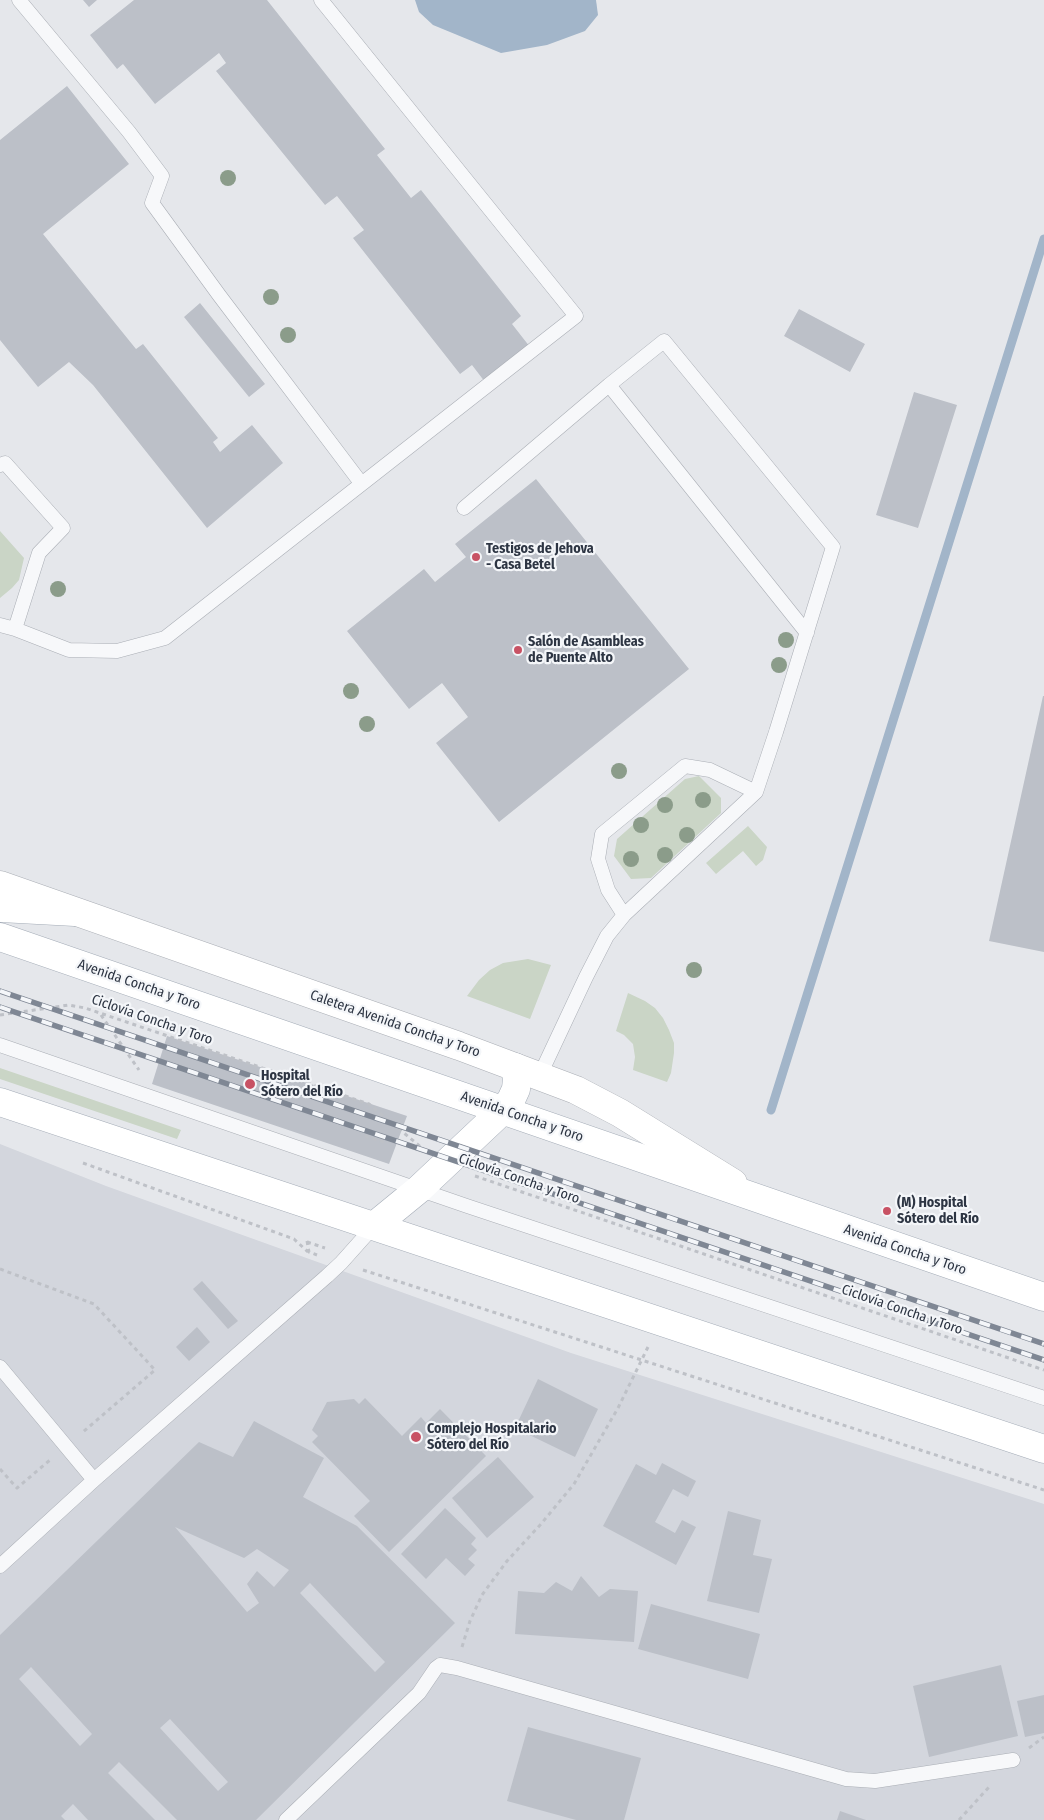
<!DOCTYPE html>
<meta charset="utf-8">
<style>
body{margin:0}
canvas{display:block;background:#e5e7eb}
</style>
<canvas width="1044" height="1820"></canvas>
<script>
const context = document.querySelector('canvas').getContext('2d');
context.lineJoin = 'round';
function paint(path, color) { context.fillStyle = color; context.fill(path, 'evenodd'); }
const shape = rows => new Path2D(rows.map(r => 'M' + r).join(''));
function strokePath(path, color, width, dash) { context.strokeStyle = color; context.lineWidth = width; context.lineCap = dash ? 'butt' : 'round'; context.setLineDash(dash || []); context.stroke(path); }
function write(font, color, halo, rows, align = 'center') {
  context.font = font + ' "Fira Sans Condensed",sans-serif'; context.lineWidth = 4.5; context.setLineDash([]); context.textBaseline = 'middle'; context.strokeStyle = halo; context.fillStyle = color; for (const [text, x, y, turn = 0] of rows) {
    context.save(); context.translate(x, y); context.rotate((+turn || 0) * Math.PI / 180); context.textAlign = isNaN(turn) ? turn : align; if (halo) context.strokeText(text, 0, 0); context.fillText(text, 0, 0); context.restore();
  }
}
const built = shape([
 [0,1144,106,1186,571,1353,1044,1504,1044,1820,0,1820]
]);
const green = shape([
 [0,531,24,558,19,580,12,588,0,598],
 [699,776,721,798,721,813,651,878,631,879,614,856,617,839,685,779],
 [748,826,767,847,763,860,756,866,743,851,716,874,706,863],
 [528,959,551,965,530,1019,467,996,479,980,490,970,503,963],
 [628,993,645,1001,655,1008,663,1018,669,1030,674,1043,674,1053,671,1073,667,1082,633,1070,635,1057,633,1044,624,1035,616,1031],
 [0,1068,181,1130,177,1139,0,1079]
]);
const water = shape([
 [415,0,596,0,598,15,585,31,547,45,501,53,433,25,419,12]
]);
const stream = shape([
 [771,1110,1044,239]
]);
const building = shape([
 [83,0,97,0,89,7],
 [134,0,267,0,385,149,377,155,411,198,421,190,521,316,512,324,530,347,485,382,472,365,460,374,353,238,364,230,337,196,325,205,216,71,226,63,219,53,155,104,123,64,117,69,90,35],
 [67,86,129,164,43,234,136,349,143,344,218,438,213,442,220,452,252,425,283,463,207,528,93,385,69,362,38,387,0,340,0,140],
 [200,303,265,384,249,397,184,317],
 [799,309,865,344,850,372,784,336],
 [914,392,957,405,918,528,876,515],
 [536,479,689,669,499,822,436,743,468,717,442,683,409,709,347,631,424,569,435,582,466,557,455,544],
 [1043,696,1044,696,1044,952,989,941],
 [167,1036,407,1116,389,1164,152,1084],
 [202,1281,238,1321,228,1329,193,1289],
 [197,1327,210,1342,189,1361,176,1347],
 [538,1379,598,1409,575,1457,515,1428],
 [365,1398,402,1436,421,1417,426,1423,440,1409,486,1456,389,1552,354,1516,370,1501,312,1442,318,1436,312,1430,327,1402,354,1399,359,1404],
 [254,1421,324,1458,303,1497,357,1526,455,1623,256,1820,177,1820,119,1762,108,1773,155,1820,88,1820,73,1804,61,1816,65,1820,0,1820,0,1635,199,1442,233,1457],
 [175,1527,244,1558,257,1549,289,1570,274,1587,257,1571,247,1584,259,1603,247,1612],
 [310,1583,385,1662,375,1672,300,1593],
 [31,1667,92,1734,80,1746,19,1679],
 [170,1719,228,1782,218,1791,160,1728],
 [498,1457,534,1497,487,1538,452,1498],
 [662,1463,696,1481,688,1497,673,1489,655,1522,675,1533,682,1520,696,1527,676,1565,603,1526,636,1464,656,1475],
 [445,1508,476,1538,471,1544,477,1550,468,1559,475,1565,465,1576,446,1558,426,1579,401,1554],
 [728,1511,761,1520,753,1555,772,1559,759,1613,707,1601],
 [581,1576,599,1597,610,1589,638,1591,634,1642,515,1634,518,1591,544,1593,556,1582,572,1591],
 [651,1604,760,1634,748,1679,638,1649],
 [1001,1665,1018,1736,929,1757,913,1686],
 [1044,1695,1044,1733,1025,1737,1017,1701],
 [528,1727,641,1758,624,1820,576,1820,507,1801],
 [840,1811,866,1820,837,1820]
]);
const path = shape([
 [0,1015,69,1005,85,1008,369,1104,422,1148],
 [101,1015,139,1070],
 [365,1136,384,1142],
 [83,1163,294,1239,308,1252],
 [475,1176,1044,1370],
 [307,1241,309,1252,317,1255],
 [307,1242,325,1248],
 [0,1269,94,1304,155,1370,83,1432],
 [363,1270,1044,1490],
 [0,1469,17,1488,50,1460],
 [462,1647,470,1621,482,1595,507,1561,541,1524,574,1484,618,1408,648,1347],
 [1029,1748,1044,1737],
 [959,1820,989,1787]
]);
const lane = shape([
 [19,0,129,132,162,176,152,203,219,295,361,483],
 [609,385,807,633],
 [0,465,5,463,63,528,39,553,15,629],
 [464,508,609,385,664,341,833,547,776,732,756,792,624,915,607,936,586,977,540,1075],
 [0,625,15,629,69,650,117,651,165,638,576,316,321,0],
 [624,915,608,890,598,859,602,834,685,766,710,770,756,792],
 [0,1045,467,1206,1044,1398],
 [0,1367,94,1480],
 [0,1566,94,1480,327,1276,341,1263,374,1226],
 [286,1820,419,1693,436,1668,440,1665,457,1668,846,1779,875,1781,1013,1760]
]);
const secondary = shape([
 [0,885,459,1046,576,1090,620,1113,733,1183]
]);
const primary = shape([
 [0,908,75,912],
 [0,937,1044,1297],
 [0,1102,1044,1449],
 [374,1226,418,1190,503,1110,511,1100,516,1089,517,1079,515,1067]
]);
const rail = shape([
 [0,991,1044,1344],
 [0,1007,1044,1360]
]);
const trees = [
 [228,178],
 [271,297],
 [288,335],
 [58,589],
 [786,640],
 [779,665],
 [351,691],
 [367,724],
 [619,771],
 [703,800],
 [665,805],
 [641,825],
 [687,835],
 [665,855],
 [631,859],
 [694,970]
];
const markers = [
 [476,557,5,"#c85264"],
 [518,650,5,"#c85264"],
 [250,1084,6,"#c85264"],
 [887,1211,5,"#c85264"],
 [416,1437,6,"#c85264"]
];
const poiNames = [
 ["Testigos de Jehova",486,549],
 ["- Casa Betel",486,565],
 ["Salón de Asambleas",528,642],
 ["de Puente Alto",528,658],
 ["Hospital",261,1076],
 ["Sótero del Río",261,1092],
 ["(M) Hospital",897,1203],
 ["Sótero del Río",897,1219],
 ["Complejo Hospitalario",427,1429],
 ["Sótero del Río",427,1445]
];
const streetNames = [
 ["Avenida Concha y Toro",139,985,19],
 ["Ciclovía Concha y Toro",152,1020,19],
 ["Caletera Avenida Concha y Toro",395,1024,19],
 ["Avenida Concha y Toro",522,1117,19],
 ["Ciclovía Concha y Toro",519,1179,19],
 ["Avenida Concha y Toro",905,1250,19],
 ["Ciclovía Concha y Toro",902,1310,19]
];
paint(built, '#d3d6dd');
paint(green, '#cad5c6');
paint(water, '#a2b5c9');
strokePath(stream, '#a2b5c9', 9);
paint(building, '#bcc0c8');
strokePath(lane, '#aaaeb5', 15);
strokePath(secondary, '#aaaeb5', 29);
strokePath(primary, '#a4acb7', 29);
strokePath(path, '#bec1c7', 3, [4, 4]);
strokePath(lane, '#f7f8fa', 14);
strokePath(secondary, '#fff', 28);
strokePath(primary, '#fff', 28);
strokePath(rail, '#7f8794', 5.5);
strokePath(rail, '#f4f6f9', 4, [11]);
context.fillStyle = '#8b9c8a';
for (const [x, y] of trees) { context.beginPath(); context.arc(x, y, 8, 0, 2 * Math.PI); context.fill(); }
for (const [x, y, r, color] of markers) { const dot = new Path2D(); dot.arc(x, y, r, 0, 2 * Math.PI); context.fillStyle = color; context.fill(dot); strokePath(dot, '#f4f6f9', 2); }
write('bold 14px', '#2d3543', '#f4f6f9', poiNames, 'left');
write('14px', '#2d3543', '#f4f6f9', streetNames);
</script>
